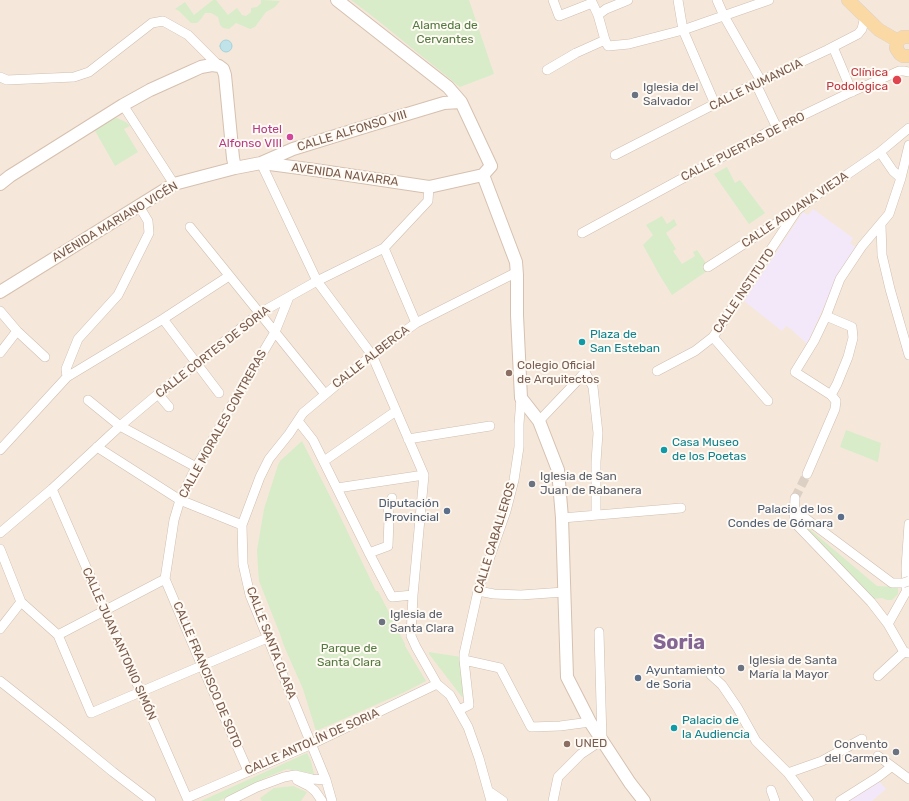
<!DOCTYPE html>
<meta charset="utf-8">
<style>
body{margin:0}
canvas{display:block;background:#fdf6ec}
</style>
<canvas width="909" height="801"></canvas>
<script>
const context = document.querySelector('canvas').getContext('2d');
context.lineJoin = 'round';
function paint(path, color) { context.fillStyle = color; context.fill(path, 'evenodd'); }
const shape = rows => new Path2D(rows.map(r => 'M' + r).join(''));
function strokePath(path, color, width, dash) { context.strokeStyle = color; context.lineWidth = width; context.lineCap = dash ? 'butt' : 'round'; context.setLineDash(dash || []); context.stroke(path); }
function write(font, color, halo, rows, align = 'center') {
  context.font = font + ' Rubik,sans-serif'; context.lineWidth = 4; context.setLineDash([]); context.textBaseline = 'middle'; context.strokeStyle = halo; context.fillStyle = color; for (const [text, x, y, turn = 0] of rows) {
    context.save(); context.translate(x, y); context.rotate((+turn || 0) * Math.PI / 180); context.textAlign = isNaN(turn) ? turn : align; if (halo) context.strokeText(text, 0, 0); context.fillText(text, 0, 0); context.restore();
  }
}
const residential = shape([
 [0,0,909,0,909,801,0,801]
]);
const education = shape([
 [813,209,853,238,850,243,856,248,836,280,807,344,792,330,786,326,782,331,744,301,803,212,808,215],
 [878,780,886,789,872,801,846,801]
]);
const green = shape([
 [213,0,216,0,228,15,237,8,242,15,246,16,251,12,251,8,257,7,261,3,261,0,280,1,275,7,266,12,255,27,250,29,236,23,229,29,223,28,220,25,218,17,211,13,205,13,201,19,197,23,191,23,179,11,175,9,185,2,194,15],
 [351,0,469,0,494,74,460,87,376,19],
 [117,118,126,122,130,126,124,129,138,152,115,166,94,129,111,119],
 [727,167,735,183,740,180,765,213,749,224,714,174],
 [662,216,667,224,674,219,677,225,666,233,676,249,673,251,682,264,695,256,693,252,697,250,710,269,672,295,659,274,643,245,653,235,646,225],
 [846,430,881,443,878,462,840,447],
 [302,441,338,512,376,591,378,591,405,644,405,646,426,681,405,692,316,731,303,689,284,646,280,634,259,581,258,568,257,550,264,509,278,465,280,461],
 [801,522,877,586,898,587,898,594,892,600,887,600,882,598,872,599,799,525],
 [429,652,461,657,464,697,462,697,429,654],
 [307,753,311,761,314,774,287,769,265,778,219,801,201,801],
 [293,786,307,792,301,801,262,801,260,798,274,788]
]);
const water = shape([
 '220 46a6 6 0 1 1 12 0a6 6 0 1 1-12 0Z'
]);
const streetTunnel = shape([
 [795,498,807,474]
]);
const street = shape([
 [553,0,559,16,592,3],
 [591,0,598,15,605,40,608,46,629,44,683,30,769,0],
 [678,0,683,30,715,104],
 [717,0,724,16,761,81],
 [598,15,606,9,628,0],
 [833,47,852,92],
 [547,70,576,53,605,40],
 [0,77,7,80,74,77,89,72,152,23,163,21,188,35,219,66],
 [756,84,777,128],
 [123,105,174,184],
 [880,152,893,171,901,178],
 [615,155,744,89,827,50,858,34,862,29,865,16],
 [261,163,317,281,372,355,424,475,413,595,411,636,416,647,437,684,450,695,468,727,479,758,491,801],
 [881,225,882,255,890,289,909,355],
 [190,227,325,394],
 [582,233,766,133,847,94,899,71,904,71,909,72],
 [384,248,416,323],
 [708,267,797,210,822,191,848,174,880,152,909,128],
 [0,311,17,331,0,353],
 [826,316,852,327,853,338,848,357,837,384,831,395,795,372,814,341,826,316,840,279,862,246,889,214,901,178,909,145],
 [163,319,219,393],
 [17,331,45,357],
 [713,337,768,401],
 [657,371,695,351,713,337,795,213],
 [67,377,163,319,229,276],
 [158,394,169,407],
 [88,400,120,426,196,467],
 [298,421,313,440,369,553,392,597,413,595],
 [539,421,577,381,585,372,593,387,598,433,596,462,596,515],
 [408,439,490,426],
 [97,447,180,500,242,525],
 [0,450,67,377,66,369,78,339,118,295,149,233,148,221,139,206],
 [324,461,396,411],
 [807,474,835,409,836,401,831,395],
 [337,488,424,475],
 [52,489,187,798,312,744,437,684],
 [795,498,794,517,795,523,871,602,888,624,904,652],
 [794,517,801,515,892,583,903,583],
 [562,518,681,508],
 [0,533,52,489,120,426,158,394,260,313,317,281,384,248,428,201,429,187],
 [0,549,21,602,58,635,91,713,267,638],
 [369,553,388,546,389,518,388,508,392,498],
 [165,579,174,520,180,500,196,467,216,434,230,408,275,332,289,297],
 [165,579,202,666,248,771],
 [478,591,494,594,521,595,564,592],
 [888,624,906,592,907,585,906,568,909,524],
 [0,629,21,602],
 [58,635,165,579],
 [464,660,500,668,531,727,560,726,590,722],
 [711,675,722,685,737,707,756,741,788,773,809,801],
 [878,676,904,652,909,653],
 [0,681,58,727,113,772,151,801],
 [459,710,469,705,464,660,464,654,478,591,506,511,514,480,519,447,519,424,521,398],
 [878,756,909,779],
 [788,773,822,761,862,739],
 [297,780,309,786,315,791,322,801],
 [771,790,775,801],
 [490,792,503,801],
 [229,801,257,787,284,777,295,775,312,779,326,780],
 [332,801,326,780,250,595,243,564,242,525,260,477,269,459,289,434,303,413,372,355,416,323,517,272],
 [553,801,558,777,581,754,602,740,599,632],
 [840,801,878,777,891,767]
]);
const secondary = shape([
 [337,0,448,87,461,102,491,166,483,175],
 [262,163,315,170,429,187,483,175],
 [483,175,516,262,517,275,517,315,521,398,539,421,558,470,562,518,567,677,590,722,630,783,644,801],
 [0,184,10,176,123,105,150,90,190,72,201,67,212,65,219,66,223,69,225,75,233,158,235,168],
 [0,292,174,184,235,168,261,163,293,149,374,124,444,103,461,102]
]);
const primary = shape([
 [848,0,879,30,898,41],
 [909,37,903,37,900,39,898,41,896,48,900,54,903,56,909,56]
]);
const streetBridge = shape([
 [903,583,909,581]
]);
const markers = [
 [897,80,5,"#e0444e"],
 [635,95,4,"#6b7280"],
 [290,137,4,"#d1479c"],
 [582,342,4,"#0f9aa8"],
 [509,373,4,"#8d6e63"],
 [664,450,4,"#0f9aa8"],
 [532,484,4,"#6b7280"],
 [447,511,4,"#5c6f8a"],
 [841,517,4,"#5c6f8a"],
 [382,622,4,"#6b7280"],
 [741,668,4,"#6b7280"],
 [638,678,4,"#5c6f8a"],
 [674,728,4,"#0f9aa8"],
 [567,744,4,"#8d6e63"],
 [896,752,4,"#6b7280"]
];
const parkNames = [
 ["Alameda de",445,26],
 ["Cervantes",445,40],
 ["Parque de",349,649],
 ["Santa Clara",349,663]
];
const healthNames = [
 ["Clínica",888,73],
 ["Podológica",888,87]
];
const streetNames = [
 ["CALLE NUMANCIA",756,85,-26],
 ["CALLE ALFONSO VIII",352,131,-17],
 ["CALLE PUERTAS DE PRO",743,147,-27],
 ["AVENIDA NAVARRA",345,175,8],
 ["CALLE ADUANA VIEJA",795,210,-34],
 ["AVENIDA MARIANO VICÉN",115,222,-31],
 ["CALLE INSTITUTO",744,291,-56],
 ["CALLE CORTES DE SORIA",213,352,-38],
 ["CALLE ALBERCA",371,357,-38],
 ["CALLE MORALES CONTRERAS",223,424,-61],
 ["CALLE CABALLEROS",495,538,-73],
 ["CALLE SANTA CLARA",271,643,69],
 ["CALLE JUAN ANTONIO SIMÓN",119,644,66],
 ["CALLE FRANCISCO DE SOTO",207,675,67],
 ["CALLE ANTOLÍN DE SORIA",312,742,-24]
];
const worshipNames = [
 ["Iglesia del",643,88],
 ["Salvador",643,102],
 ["Iglesia de San",540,477],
 ["Juan de Rabanera",540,491],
 ["Iglesia de",390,615],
 ["Santa Clara",390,629],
 ["Iglesia de Santa",749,661],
 ["María la Mayor",749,675],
 ["Convento",888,745,"right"],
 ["del Carmen",888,759,"right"]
];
const hotelNames = [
 ["Hotel",282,130],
 ["Alfonso VIII",282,144]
];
const cultureNames = [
 ["Plaza de",590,335],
 ["San Esteban",590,349],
 ["Casa Museo",672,443],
 ["de los Poetas",672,457],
 ["Palacio de",682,721],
 ["la Audiencia",682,735]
];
const educationNames = [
 ["Colegio Oficial",517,366],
 ["de Arquitectos",517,380],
 ["UNED",575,744]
];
const serviceNames = [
 ["Diputación",439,504],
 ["Provincial",439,518],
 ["Palacio de los",833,510],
 ["Condes de Gómara",833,524],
 ["Ayuntamiento",646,671,"left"],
 ["de Soria",646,685,"left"]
];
const townNames = [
 ["Soria",679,643]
];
paint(residential, '#f5e8da');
paint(education, '#f3e8fa');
paint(green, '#d8ecc9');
paint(water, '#bfe3e8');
strokePath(water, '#a5d3da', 1);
strokePath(streetTunnel, '#dcd0c4', 9, [9, 4.5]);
strokePath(street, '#d1beb0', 10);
strokePath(secondary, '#d6c0b0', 14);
strokePath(primary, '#dad1cd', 14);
strokePath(street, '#fff', 9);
strokePath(secondary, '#fff', 12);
strokePath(primary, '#fbd9a5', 13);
strokePath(streetBridge, '#d1beb0', 10, []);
strokePath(streetBridge, '#fff', 9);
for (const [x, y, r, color] of markers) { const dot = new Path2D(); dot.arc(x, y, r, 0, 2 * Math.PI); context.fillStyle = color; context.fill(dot); strokePath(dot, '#fffaf3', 1.5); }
write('12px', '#537a41', '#fffaf3', parkNames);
write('12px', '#be3a42', '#fffaf3', healthNames, 'right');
write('12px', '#7a5c4d', '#fffaf3', streetNames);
write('12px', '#5b616d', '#fffaf3', worshipNames, 'left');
write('12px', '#b23c85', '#fffaf3', hotelNames, 'right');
write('12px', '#0d838f', '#fffaf3', cultureNames, 'left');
write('12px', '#785e54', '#fffaf3', educationNames, 'left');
write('12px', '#4e5e75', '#fffaf3', serviceNames, 'right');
write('bold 20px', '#846695', '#fffaf3', townNames);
</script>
